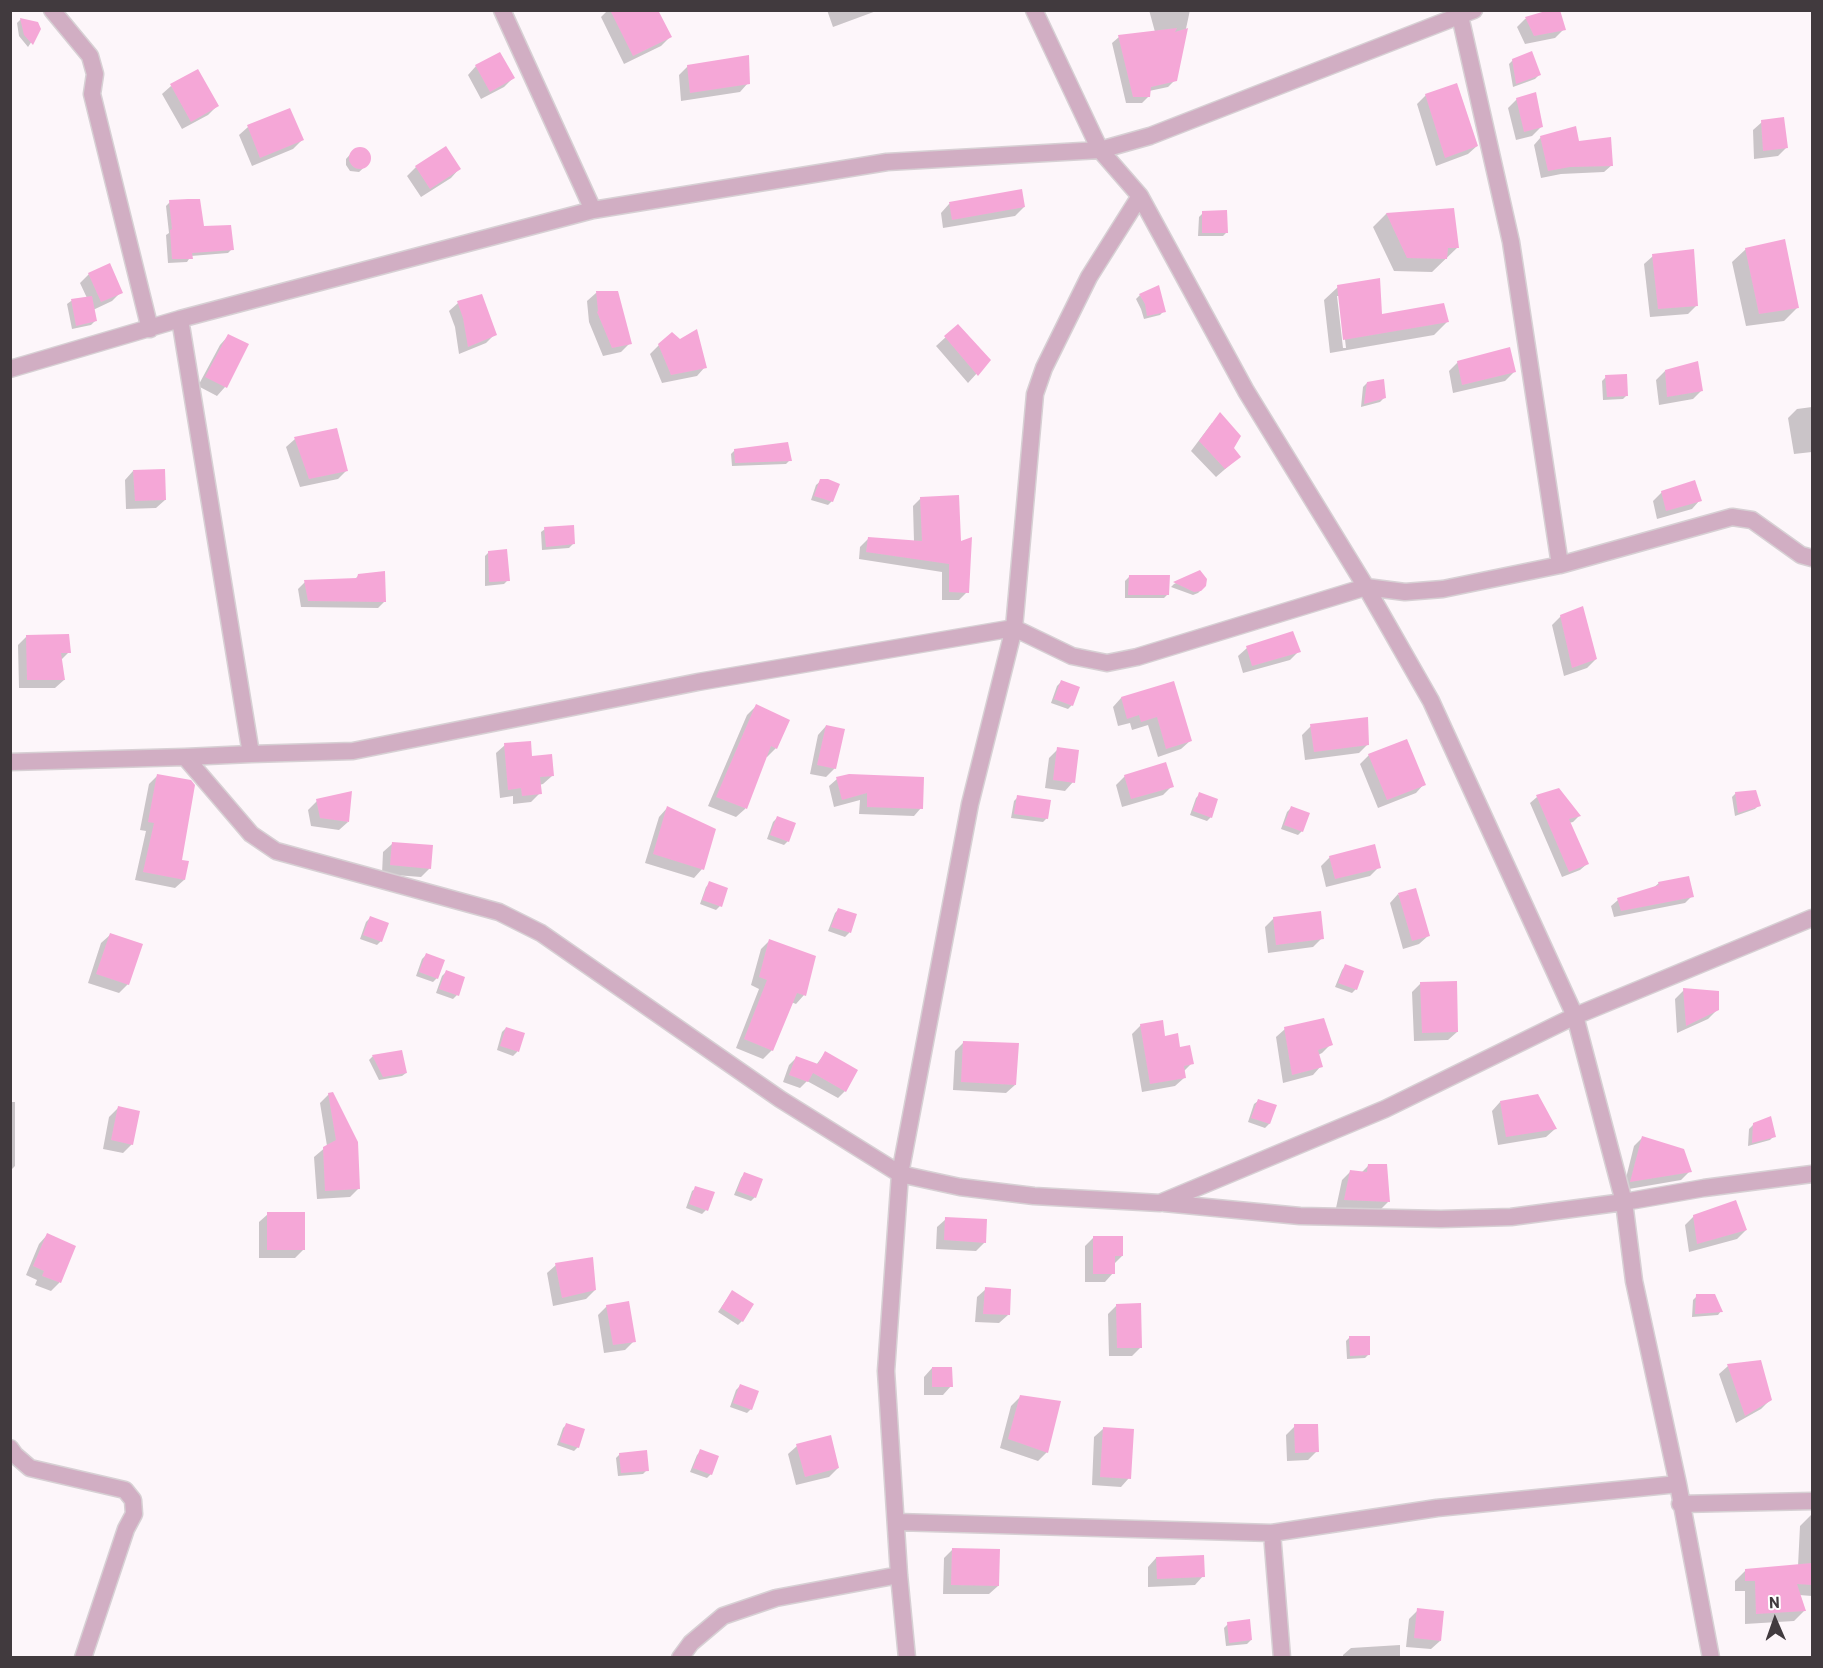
<!DOCTYPE html>
<style>
body{margin:0}
#map{position:relative;width:1823px;height:1668px;overflow:hidden;background:#fdf6fa;font-family:Barlow,sans-serif}
canvas{display:block}
.frame{position:absolute;inset:0;border:12px solid #413a3e;pointer-events:none}
.north{position:absolute;left:1745px;top:1590px;width:60px;height:60px;-webkit-text-stroke:4px #fff;paint-order:stroke;rotate:358deg;font-size:16px;font-weight:700;line-height:24px;text-align:center;color:#413a3e}
.north::after{content:'';display:block;margin:auto;width:21px;height:27px;background:#413a3e;clip-path:polygon(50% 0,100% 100%,50% 72%,0 100%)}
</style>
<div id="map">
<canvas width="1823" height="1668"></canvas>
<div class="frame"></div>
<div class="north">N</div>
</div>
<script>
const context = document.querySelector('canvas').getContext('2d');
context.lineJoin = 'round';
function paint(path, color) { context.fillStyle = color; context.fill(path, 'evenodd'); }
const shape = rows => new Path2D(rows.map(r => 'M' + r).join(''));
function strokePath(path, color, width, dash) { context.strokeStyle = color; context.lineWidth = width; context.lineCap = dash ? 'butt' : 'round'; context.setLineDash(dash || []); context.stroke(path); }
const shadow = shape([
 [608,10,656,10,670,37,661,46,624,64,601,17],
 [827,10,879,10,833,27],
 [1149,10,1190,10,1175,80,1168,87,1149,91,1149,96,1142,103,1126,103,1112,43,1119,37,1155,32],
 [1554,10,1564,29,1555,38,1525,44,1517,27,1525,19],
 [21,19,40,29,28,47,19,36,17,23],
 [1513,60,1539,75,1535,79,1513,87,1509,64],
 [476,66,513,78,504,87,481,99,468,75],
 [688,66,748,83,740,92,681,101,679,75],
 [171,86,217,106,208,115,182,129,162,94],
 [1426,95,1477,146,1468,154,1436,166,1417,104],
 [1517,99,1541,127,1532,136,1516,140,1508,108],
 [1762,122,1787,147,1778,156,1754,159,1753,130],
 [248,127,302,140,293,149,252,166,239,135],
 [1541,137,1577,142,1612,165,1604,172,1561,174,1541,178,1534,145],
 [362,148,367,151,370,157,369,163,359,172,350,171,346,165,346,159,355,149],
 [416,167,459,169,451,178,421,197,407,176],
 [170,202,202,228,232,249,228,253,191,256,187,262,168,263,166,235,169,233,166,206],
 [949,204,1024,207,1015,216,943,228,941,213],
 [1453,210,1458,247,1432,272,1394,271,1373,227,1386,214],
 [1203,213,1227,232,1223,236,1198,236,1199,217],
 [1746,249,1797,308,1784,321,1746,326,1732,262],
 [1653,256,1697,305,1688,314,1650,317,1644,264],
 [89,274,121,292,112,301,93,310,95,321,91,325,72,329,67,304,71,301,87,298,80,283],
 [1338,287,1381,316,1447,322,1434,335,1330,353,1324,300],
 [1337,296,1340,296,1346,348,1343,348],
 [596,293,617,293,630,343,621,352,603,356,589,322,587,301],
 [1140,295,1164,311,1160,315,1144,319,1141,309,1136,299],
 [458,303,495,334,486,343,459,354,455,327,449,311],
 [958,326,989,360,968,383,936,346],
 [228,336,225,387,217,396,198,386,220,345],
 [659,345,705,367,697,376,662,383,650,354],
 [1458,362,1514,372,1505,381,1453,393,1449,371],
 [1665,371,1702,390,1693,399,1659,405,1656,380],
 [1606,377,1627,395,1623,399,1603,400,1602,381],
 [1367,383,1384,398,1380,402,1361,407,1363,387],
 [1812,407,1812,452,1794,454,1788,418,1797,409],
 [1212,423,1239,457,1216,477,1191,451],
 [295,439,347,470,338,479,300,487,286,447],
 [735,450,790,460,786,464,732,466,731,454],
 [133,471,165,500,156,508,126,509,125,480],
 [821,481,832,501,828,505,811,500,816,485],
 [1662,492,1700,500,1692,509,1657,519,1653,501],
 [921,498,959,543,967,592,959,600,942,600,942,572,859,559,860,547,868,539,914,542,913,506],
 [545,529,573,544,569,548,542,550,541,532],
 [489,552,508,580,504,584,485,586,485,556],
 [1199,572,1203,588,1198,593,1193,595,1171,587,1174,584],
 [358,576,385,601,378,608,301,607,298,589,305,582,354,580],
 [1129,577,1168,594,1164,598,1125,598,1125,581],
 [1561,616,1596,659,1587,668,1564,676,1552,625],
 [27,636,69,652,61,660,64,680,55,688,19,688,18,645],
 [1247,648,1299,651,1290,660,1243,673,1238,656],
 [1061,682,1072,705,1068,709,1051,703,1057,686],
 [1173,683,1190,741,1181,749,1158,757,1148,725,1132,730,1130,723,1118,726,1113,707,1121,698],
 [756,706,776,748,767,757,766,756,745,809,736,817,708,806,747,715],
 [826,726,835,768,826,777,810,774,818,735],
 [1311,726,1368,744,1359,753,1305,760,1302,735],
 [505,745,531,758,552,776,543,784,539,785,540,793,531,802,513,804,513,796,500,798,496,753],
 [1058,749,1073,782,1065,791,1045,788,1049,758],
 [1369,755,1424,784,1416,793,1378,808,1360,764],
 [158,775,184,880,175,888,135,880,146,831,140,830,149,784],
 [1125,776,1172,786,1163,795,1122,807,1116,785],
 [837,779,921,808,914,816,859,814,860,800,834,807,829,786],
 [1736,793,1759,805,1755,809,1735,816,1732,797],
 [1200,794,1211,817,1207,821,1190,815,1196,798],
 [1018,797,1047,818,1043,822,1011,818,1014,801],
 [1537,797,1579,816,1573,822,1569,823,1587,864,1580,870,1562,877,1530,803],
 [317,801,348,822,339,830,311,826,308,810],
 [667,808,702,869,694,878,645,863,659,817],
 [1291,808,1302,831,1298,835,1281,829,1287,812],
 [777,818,788,841,784,845,767,839,773,822],
 [392,844,430,868,421,877,382,874,383,852],
 [1330,857,1379,867,1370,876,1326,887,1321,866],
 [710,883,720,906,716,910,700,904,706,887],
 [1659,883,1692,896,1685,903,1614,917,1611,906,1618,900,1653,888],
 [1398,894,1428,936,1419,944,1403,949,1390,903],
 [839,909,855,915,849,933,845,937,828,931,835,913],
 [370,918,381,941,377,945,360,939,366,922],
 [1274,918,1322,938,1313,947,1268,953,1265,927],
 [110,935,128,984,119,993,88,983,101,943],
 [770,940,814,957,804,995,796,1004,791,1002,772,1050,763,1059,736,1048,759,989,751,985,761,949],
 [426,955,437,978,433,982,416,976,422,959],
 [1345,966,1356,989,1352,993,1335,987,1342,970],
 [446,972,457,995,453,999,436,993,442,976],
 [1421,983,1457,1032,1448,1040,1414,1041,1412,992],
 [1684,990,1717,1010,1708,1019,1677,1033,1675,999],
 [1141,1025,1164,1037,1179,1049,1192,1063,1183,1072,1184,1078,1175,1086,1142,1092,1132,1034],
 [506,1028,523,1034,517,1052,513,1056,497,1050,502,1032],
 [1285,1029,1331,1044,1322,1053,1318,1055,1321,1066,1313,1075,1283,1083,1276,1037],
 [964,1042,1015,1085,1006,1093,953,1090,955,1051],
 [825,1053,845,1091,838,1098,807,1081,800,1088,783,1082,789,1065,796,1058,816,1065],
 [373,1056,406,1073,402,1076,379,1080,369,1060],
 [329,1094,359,1188,350,1197,317,1199,314,1157,327,1146,320,1103],
 [1258,1101,1275,1106,1269,1124,1265,1128,1248,1122,1254,1104],
 [10,1102,15,1102,15,1166,10,1171],
 [1500,1102,1555,1129,1546,1137,1498,1145,1492,1111],
 [118,1108,132,1144,123,1153,103,1149,109,1117],
 [1754,1124,1774,1136,1770,1140,1748,1146,1749,1129],
 [1642,1138,1690,1171,1681,1180,1623,1190,1634,1146],
 [1368,1166,1388,1202,1380,1210,1336,1208,1342,1180,1351,1171,1361,1173],
 [744,1174,755,1197,751,1201,734,1195,741,1178],
 [696,1188,706,1210,702,1214,686,1208,692,1191],
 [268,1214,304,1249,295,1258,259,1258,259,1222],
 [1694,1216,1746,1230,1737,1239,1689,1252,1685,1225],
 [946,1219,985,1242,976,1251,936,1249,937,1227],
 [47,1235,74,1247,59,1283,51,1291,35,1285,37,1280,26,1275,39,1244],
 [1094,1237,1122,1256,1114,1264,1113,1273,1105,1282,1085,1282,1085,1246],
 [556,1265,595,1290,586,1299,553,1306,547,1273],
 [986,1289,1008,1315,999,1323,975,1322,977,1297],
 [729,1296,742,1321,738,1325,718,1312],
 [1697,1296,1721,1311,1718,1315,1692,1317,1693,1300],
 [1117,1305,1141,1347,1132,1356,1109,1356,1108,1314],
 [607,1306,634,1341,625,1350,604,1353,598,1315],
 [1350,1337,1369,1354,1365,1358,1347,1359,1346,1341],
 [1760,1361,1770,1400,1761,1409,1736,1423,1719,1374,1728,1366],
 [932,1368,951,1386,943,1395,924,1395,924,1377],
 [740,1386,751,1409,747,1413,730,1407,736,1390],
 [1020,1397,1047,1452,1038,1461,1000,1448,1011,1406],
 [567,1424,578,1447,574,1451,557,1445,563,1428],
 [1295,1426,1317,1451,1308,1460,1287,1461,1286,1435],
 [1103,1429,1129,1478,1121,1487,1092,1485,1094,1437],
 [797,1446,838,1468,829,1477,796,1485,788,1454],
 [701,1451,711,1474,707,1478,690,1472,697,1455],
 [620,1454,647,1470,643,1474,618,1476,616,1458],
 [1811,1515,1812,1515,1812,1596,1799,1595,1804,1611,1794,1621,1745,1624,1745,1591,1735,1591,1735,1581,1746,1570,1798,1566,1800,1526],
 [953,1549,998,1586,989,1594,943,1594,944,1558],
 [1156,1558,1203,1576,1195,1585,1148,1587,1148,1567],
 [1418,1610,1440,1641,1431,1649,1406,1647,1409,1619],
 [1228,1624,1251,1640,1247,1644,1226,1646,1224,1628],
 [1400,1645,1400,1658,1343,1658,1343,1655,1351,1648]
]);
const building = shape([
 [610,10,658,10,672,37,633,56],
 [1549,10,1560,10,1566,30,1534,36,1525,17],
 [20,18,38,22,41,29,33,45,24,35],
 [1177,28,1175,32,1188,28,1177,81,1151,87,1150,97,1133,97,1118,35],
 [1532,51,1541,75,1516,84,1512,59],
 [500,52,515,78,490,92,475,65],
 [749,55,750,84,690,93,687,65],
 [198,69,219,106,191,122,170,84],
 [1457,83,1478,146,1445,158,1425,94],
 [1536,92,1543,127,1524,132,1516,98],
 [290,108,304,140,260,158,247,125],
 [1784,117,1788,148,1763,151,1761,120],
 [1576,126,1579,141,1611,137,1613,166,1570,167,1548,171,1540,136],
 [446,146,461,169,430,189,415,166],
 '349 158a11 11 0 1 1 22 0a11 11 0 1 1-22 0Z',
 [1022,189,1025,207,952,220,949,202],
 [188,199,200,199,204,226,231,225,234,250,192,253,193,259,172,259,170,230,172,229,169,200],
 [1454,208,1459,248,1448,248,1447,259,1407,258,1386,213],
 [1227,210,1228,233,1202,233,1202,211],
 [1785,239,1799,308,1759,314,1745,248],
 [1694,249,1698,306,1658,309,1652,254],
 [110,263,123,293,101,302,88,273],
 [1380,278,1382,314,1444,303,1449,322,1343,340,1337,285],
 [1159,285,1166,312,1147,316,1145,304,1139,294],
 [596,291,618,291,632,344,612,348,597,312,598,311],
 [482,294,497,335,468,347,463,318,457,301],
 [92,296,97,321,76,326,71,299],
 [958,324,991,360,978,376,944,336],
 [697,329,707,368,671,375,658,344,672,332,680,339],
 [228,334,249,344,227,388,205,377],
 [1510,347,1516,372,1462,385,1457,361],
 [1698,361,1703,391,1667,397,1665,370],
 [1627,374,1628,396,1607,397,1605,375],
 [1384,379,1386,398,1364,404,1367,382],
 [1220,412,1241,436,1234,448,1241,457,1225,469,1199,441],
 [337,428,348,471,309,479,294,437],
 [788,442,792,461,735,463,734,449],
 [165,469,166,500,135,501,133,470],
 [820,479,828,479,840,484,833,502,814,496],
 [1695,480,1702,501,1666,511,1661,491],
 [959,495,961,541,972,537,969,593,949,592,949,564,866,552,868,537,922,541,920,497],
 [574,525,575,544,546,547,544,527],
 [507,549,510,581,489,582,488,551],
 [1200,570,1207,579,1206,586,1201,591,1194,592,1173,582],
 [385,571,386,602,308,601,304,580,357,578,358,574],
 [1129,575,1170,575,1169,595,1128,595],
 [1583,606,1597,659,1572,668,1560,615],
 [1293,631,1301,652,1252,666,1246,646],
 [69,634,71,653,61,653,65,680,27,680,26,635],
 [1061,680,1080,687,1073,706,1054,699],
 [1174,681,1192,741,1166,749,1157,717,1141,722,1139,715,1127,719,1121,697],
 [756,704,790,720,777,749,771,746,747,809,716,797],
 [1368,717,1369,745,1314,752,1310,724],
 [826,725,845,729,836,769,817,765],
 [1407,739,1426,785,1387,800,1368,754],
 [531,741,532,756,552,754,554,776,540,777,542,794,522,796,521,788,508,790,504,743],
 [1057,747,1079,750,1075,783,1053,780],
 [1166,762,1174,787,1131,799,1124,775],
 [157,774,191,780,195,785,182,860,189,861,185,880,143,872,154,823,148,822],
 [849,774,924,777,923,809,867,807,867,793,842,800,836,777],
 [1559,788,1581,816,1569,819,1589,864,1569,872,1536,795],
 [1756,790,1761,806,1738,813,1735,792],
 [352,791,349,822,320,818,316,799],
 [1199,792,1218,799,1212,818,1193,811],
 [1017,795,1051,800,1048,819,1014,814],
 [667,806,716,829,704,870,653,854],
 [1291,806,1310,813,1303,832,1284,825],
 [777,816,796,823,789,842,770,835],
 [392,842,433,845,431,869,390,865],
 [1375,844,1381,868,1335,879,1329,856],
 [1689,876,1694,897,1621,911,1617,898,1659,885,1658,882],
 [709,881,728,888,722,907,702,900],
 [1416,888,1430,936,1412,941,1398,893],
 [838,908,857,914,851,933,831,927],
 [1321,911,1324,939,1276,945,1273,917],
 [370,916,389,923,382,942,363,935],
 [110,933,143,944,129,985,96,974],
 [769,939,816,956,806,996,797,993,773,1051,744,1039,767,980,759,977],
 [426,953,445,960,438,979,419,972],
 [1345,964,1364,971,1357,990,1338,983],
 [446,970,465,977,459,996,439,989],
 [1457,981,1458,1032,1422,1033,1420,982],
 [1683,988,1719,991,1719,1010,1686,1026],
 [1324,1018,1333,1045,1318,1050,1323,1067,1292,1075,1284,1027],
 [1163,1020,1165,1036,1178,1033,1180,1047,1190,1045,1194,1064,1184,1066,1186,1078,1150,1084,1140,1024],
 [506,1027,525,1033,519,1052,500,1046],
 [963,1041,1019,1043,1016,1085,961,1082],
 [402,1050,407,1073,383,1077,372,1055],
 [825,1051,858,1070,846,1092,813,1073,808,1082,789,1075,796,1056,818,1064],
 [333,1092,358,1142,360,1189,325,1191,323,1147,336,1140,328,1093],
 [1538,1094,1557,1129,1506,1137,1500,1101],
 [1258,1099,1277,1105,1270,1124,1251,1118],
 [118,1106,140,1111,133,1145,111,1140],
 [1771,1116,1776,1137,1752,1143,1753,1123],
 [1642,1136,1684,1149,1692,1172,1630,1182],
 [1368,1164,1387,1164,1390,1202,1344,1200,1350,1170,1367,1172],
 [744,1172,763,1179,756,1198,737,1191],
 [695,1186,715,1192,708,1211,689,1204],
 [1736,1200,1747,1230,1697,1244,1693,1215],
 [267,1212,305,1212,305,1250,267,1250],
 [945,1217,987,1219,986,1243,944,1240],
 [47,1233,76,1246,61,1283,42,1276,44,1271,33,1266],
 [1093,1236,1123,1236,1123,1256,1115,1256,1115,1274,1093,1274],
 [593,1257,596,1290,562,1298,555,1263],
 [985,1287,1011,1289,1010,1315,983,1314],
 [732,1290,754,1304,743,1322,721,1308],
 [1696,1294,1715,1294,1723,1312,1695,1314],
 [629,1301,636,1342,613,1345,606,1305],
 [1141,1303,1142,1348,1117,1348,1116,1304],
 [1349,1336,1370,1336,1370,1355,1350,1356],
 [1761,1360,1772,1400,1745,1416,1727,1364],
 [932,1367,952,1367,953,1387,932,1387],
 [740,1384,759,1391,752,1410,733,1403],
 [1020,1395,1061,1401,1048,1453,1008,1439],
 [566,1423,585,1429,579,1448,560,1442],
 [1294,1424,1318,1424,1319,1452,1295,1453],
 [1103,1427,1134,1429,1131,1479,1100,1477],
 [831,1435,839,1468,805,1477,796,1444],
 [700,1449,719,1456,712,1475,693,1468],
 [647,1450,649,1471,621,1473,619,1453],
 [952,1548,1000,1549,999,1586,951,1585],
 [1204,1555,1205,1577,1157,1579,1156,1557],
 [1812,1563,1812,1585,1797,1584,1806,1611,1756,1614,1755,1581,1745,1581,1745,1569],
 [1417,1608,1444,1611,1441,1641,1414,1638],
 [1250,1619,1252,1640,1229,1643,1227,1622]
]);
const minor = shape([
 [52,10,90,56,95,74,92,94,150,329],
 [502,10,593,210],
 [1034,10,1100,150,1150,136,1474,10],
 [1460,16,1511,242,1560,565],
 [1140,196,1246,391,1366,587,1431,701,1575,1016,1624,1202,1511,1217,1441,1219,1300,1216,1164,1203],
 [10,369,180,319,593,210,887,162,1100,150,1140,196,1089,277,1044,368,1035,394,1014,628,970,804,900,1174,886,1371,899,1575,907,1658],
 [251,754,353,751,698,682,1014,628,1072,656,1107,663,1137,657,1366,587,1405,592,1443,589,1560,565,1732,517,1752,520,1801,555,1812,558],
 [185,757,251,834,276,851,499,912,541,933,780,1099,900,1174,960,1187,1034,1196,1160,1203,1385,1109,1575,1016,1812,918],
 [10,762,185,757,251,754,180,319],
 [10,1448,15,1455,30,1468,125,1490,133,1500,134,1514,126,1529,83,1658],
 [1680,1504,1812,1501],
 [896,1522,1272,1533,1437,1508,1678,1484],
 [1272,1533,1282,1658],
 [680,1658,691,1643,723,1616,776,1598,899,1575],
 [1711,1658,1678,1484,1634,1281,1624,1202,1704,1188,1812,1174]
]);
paint(shadow, '#0003');
paint(building, '#f5a7d7');
strokePath(minor, '#d7d0d4', 19);
strokePath(minor, '#d1aec3', 16);
</script>
